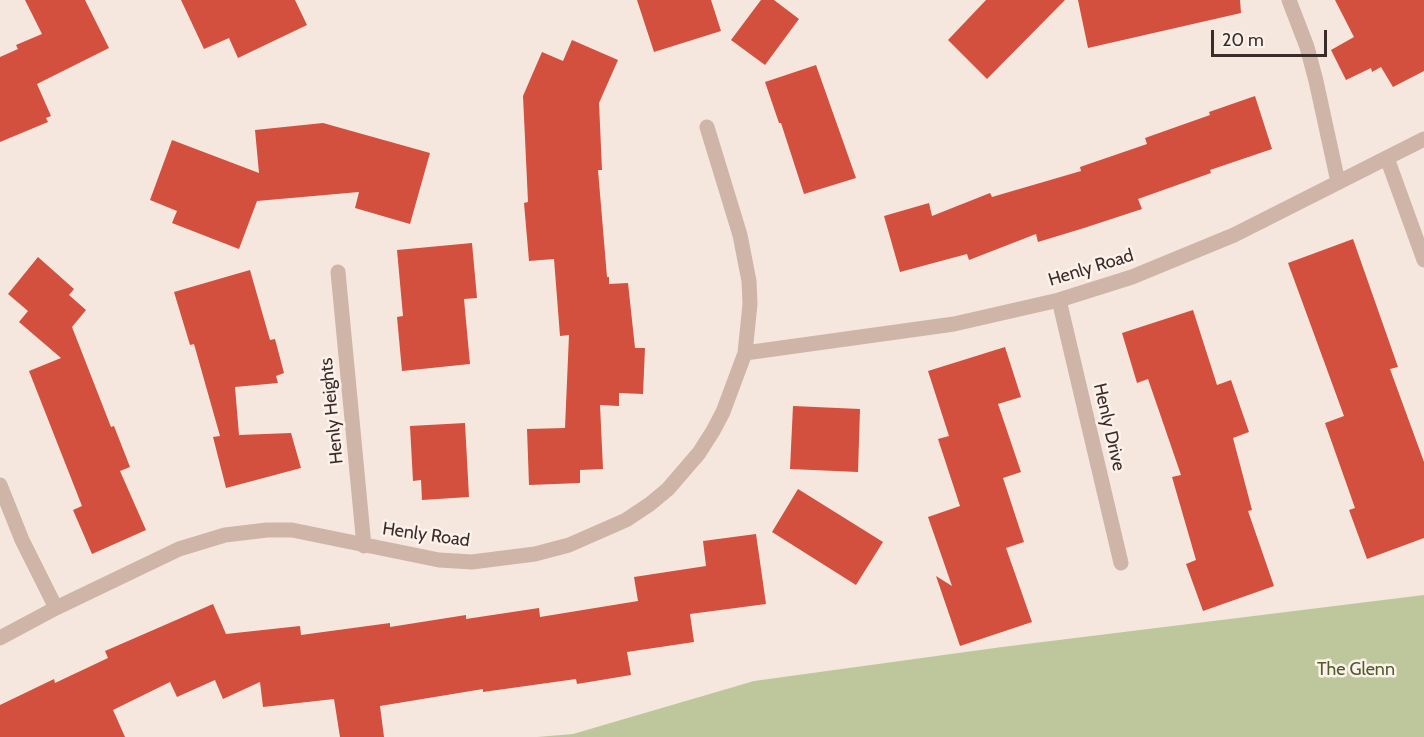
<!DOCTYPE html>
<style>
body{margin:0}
#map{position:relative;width:1424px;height:737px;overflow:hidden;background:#f5e7de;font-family:Cabin,sans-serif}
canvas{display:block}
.scale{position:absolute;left:1211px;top:30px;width:116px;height:27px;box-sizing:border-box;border:3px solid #3b2c29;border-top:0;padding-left:8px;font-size:18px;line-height:21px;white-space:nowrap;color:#3b2c29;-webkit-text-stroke:4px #fcf2eb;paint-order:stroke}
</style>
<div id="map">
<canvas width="1424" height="737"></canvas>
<div class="scale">20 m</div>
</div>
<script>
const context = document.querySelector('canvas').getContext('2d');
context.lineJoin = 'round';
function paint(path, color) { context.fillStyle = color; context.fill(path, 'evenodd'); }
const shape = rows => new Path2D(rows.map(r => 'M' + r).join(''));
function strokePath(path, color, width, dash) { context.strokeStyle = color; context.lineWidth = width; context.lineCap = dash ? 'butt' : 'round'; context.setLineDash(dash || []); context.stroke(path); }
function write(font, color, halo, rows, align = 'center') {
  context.font = font + ' Cabin,sans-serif'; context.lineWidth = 5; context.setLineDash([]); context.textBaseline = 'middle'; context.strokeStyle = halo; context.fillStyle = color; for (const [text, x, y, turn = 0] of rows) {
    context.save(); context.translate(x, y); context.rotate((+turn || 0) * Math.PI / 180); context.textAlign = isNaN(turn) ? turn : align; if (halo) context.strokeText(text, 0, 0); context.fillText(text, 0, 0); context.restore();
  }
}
const green = shape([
 [1424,595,1424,737,537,737,573,734,754,681,1002,647]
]);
const building = shape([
 [25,0,85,0,109,48,37,84,51,116,46,118,48,122,0,142,0,57,18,49,16,45,42,34],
 [181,0,295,0,307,25,238,58,229,38,204,49],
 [637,0,711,0,721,31,654,52],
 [761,0,774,0,799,19,765,65,731,40],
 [986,0,1065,0,987,79,948,40],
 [1078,0,1240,0,1241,13,1088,48],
 [1335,0,1424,0,1424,71,1393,87,1381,67,1372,72,1371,68,1346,80,1331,50,1354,37],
 [572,40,618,60,599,103,602,170,598,170,607,277,609,277,609,284,628,283,635,348,645,348,643,394,619,393,619,406,600,405,603,469,580,470,580,483,529,485,527,429,565,428,569,335,560,336,554,259,529,261,524,203,528,202,523,96,542,52,563,61],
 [816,65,856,178,804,194,781,123,779,123,765,82],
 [1255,96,1272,149,1210,170,1211,173,1138,199,1142,209,1084,228,1038,242,1036,234,969,260,967,254,900,272,884,216,929,203,932,216,990,193,992,197,1081,171,1080,167,1147,144,1145,138,1210,115,1209,112],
 [323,123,430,153,410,224,355,208,359,192,257,201,239,249,172,223,177,211,150,200,172,140,259,173,255,130],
 [1353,239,1398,367,1390,369,1424,462,1424,538,1367,559,1349,510,1355,508,1325,423,1344,416,1288,263],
 [472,243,477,298,464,299,470,364,402,371,397,317,403,316,397,250],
 [38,257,74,289,69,295,86,310,72,327,111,427,114,426,130,467,120,471,146,530,92,554,73,510,82,506,29,371,61,358,19,322,28,311,8,294],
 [250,270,270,340,275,339,284,373,276,376,278,383,235,387,239,435,291,433,301,468,226,488,213,437,220,436,194,344,190,345,174,292],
 [1193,310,1217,385,1231,380,1249,432,1233,438,1252,510,1248,511,1274,586,1203,611,1186,564,1196,560,1172,477,1181,475,1148,379,1137,383,1122,333],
 [1005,347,1021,397,998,404,1021,472,1003,478,1024,542,1006,548,1032,622,960,646,936,576,952,586,928,517,960,506,938,439,949,436,928,371],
 [793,406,860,409,858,472,790,469],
 [465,423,469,497,422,500,421,480,413,481,410,426],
 [798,489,883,542,856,585,772,532],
 [756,534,766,604,690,614,694,642,627,652,631,675,577,684,576,679,483,692,483,689,380,706,384,737,340,737,334,699,263,707,260,682,223,699,215,680,177,697,170,682,113,710,125,737,0,737,0,705,54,679,55,683,108,658,105,651,213,604,226,634,300,626,301,635,390,623,390,627,466,615,466,619,539,608,540,617,638,601,634,577,706,566,703,541]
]);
const minor = shape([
 [1289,0,1307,47,1316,81,1338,182],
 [1387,158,1424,260],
 [338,272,364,546],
 [1059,300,1121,563],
 [745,353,954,324,1059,300,1132,277,1234,235,1424,139],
 [0,485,22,540,56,608],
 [0,638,56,608,179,549,225,535,267,530,292,530,439,560,472,562,535,554,569,545,626,520,650,504,668,489,699,453,713,431,723,412,745,353,750,304,749,281,740,235,707,127]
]);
const streetNames = [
 ["Henly Road",1091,268,-17],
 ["Henly Heights",332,411,-96],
 ["Henly Drive",1109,427,77],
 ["Henly Road",426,535,8]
];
const parkNames = [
 ["The Glenn",1356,670]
];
paint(green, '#bec79b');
paint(building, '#d34f3e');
strokePath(minor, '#cfb5a8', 15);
write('18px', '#3b2c29', '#fcf2eb', streetNames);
write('18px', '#505d29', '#fcf2eb', parkNames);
</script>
